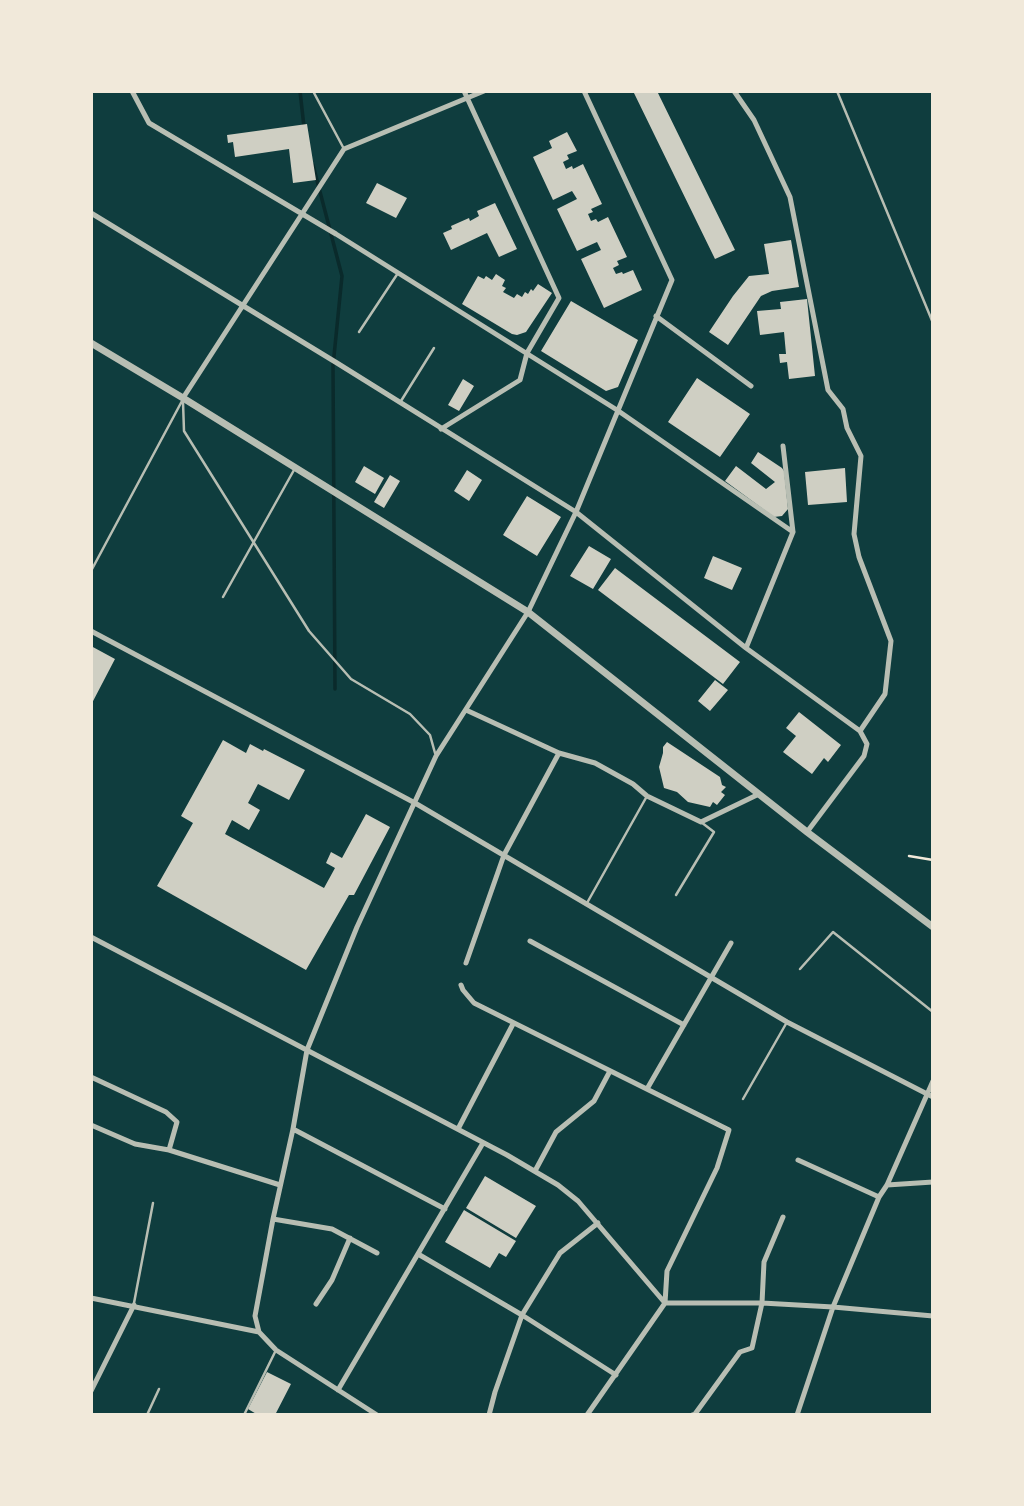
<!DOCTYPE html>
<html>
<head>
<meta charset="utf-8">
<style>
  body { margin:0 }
  #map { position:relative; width:1024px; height:1506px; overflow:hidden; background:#0f3d3e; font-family:"Work Sans",sans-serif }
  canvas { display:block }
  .frame { position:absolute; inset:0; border:93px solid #f1e9da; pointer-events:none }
</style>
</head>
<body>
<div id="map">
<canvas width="1024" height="1506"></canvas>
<div class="frame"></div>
</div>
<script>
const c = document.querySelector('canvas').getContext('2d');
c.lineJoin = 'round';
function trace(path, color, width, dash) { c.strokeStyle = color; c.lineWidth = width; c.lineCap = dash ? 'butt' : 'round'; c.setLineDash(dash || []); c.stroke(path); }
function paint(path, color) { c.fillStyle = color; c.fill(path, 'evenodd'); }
const stream = new Path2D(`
  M300 91 304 127
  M313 165 342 276 333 366 335 689`);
const building = new Path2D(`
  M633 91H657L735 250 715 259Z
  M307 124 316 180 293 183 289 149 235 157 233 142 228 143 227 135Z
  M567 132 577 151 567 155 569 159 563 162 566 169 572 166 573 169 583 164 602 204 591 209 593 212 588 214 591 221 596 219 598 222 608 217 627 257 617 261 619 265 613 268 616 274 622 272 623 274 633 270 642 290 604 308 581 259 601 250 597 242 577 251 557 209 577 199 572 191 553 200 533 157 552 148 549 141Z
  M377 183 407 198 396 218 366 203Z
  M495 203 517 249 499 257 487 233 451 250 443 233 452 229 451 226 469 218 470 221 479 216 477 211Z
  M791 240 799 287 772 291 761 296 728 345 709 332 733 296 749 276 769 274 764 244Z
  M496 274 505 280 502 286 506 288 503 292 514 298 517 294 522 297 525 292 528 294 531 289 533 291 538 284 552 293 526 332 517 335 512 334 462 304 478 276 484 279 486 276 492 280Z
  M807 299 815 376 789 379 787 362 780 363 779 354H786L784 332 760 335 757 311 781 309 780 302Z
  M571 301 638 340 618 387 606 391 541 351Z
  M697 378 750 414 720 457 668 422Z
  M463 379 474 386 459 411 448 405Z
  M758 452 782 468 784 471 788 509 782 516 774 517 725 481 736 466 766 489 775 482 751 463Z
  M364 466 384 478 375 494 355 482Z
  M845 468 847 502 808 505 805 472Z
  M467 470 482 480 469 501 454 491Z
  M390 475 400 481 384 508 374 502Z
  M527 496 561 517 537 556 503 535Z
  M589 546 611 559 593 589 570 576Z
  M713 556 742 568 732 590 704 578Z
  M615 568 740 662 723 684 598 590Z
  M91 646 115 659 91 705Z
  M715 680 728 690 710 711 698 701Z
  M799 712 841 745 828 762 824 758 812 774 783 752 796 736 786 728Z
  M223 740 246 753 250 744 263 751 264 749 305 770 289 800 258 784 248 803 260 810 249 830 232 820 225 834 324 888 335 868 326 863 331 852 342 858 366 814 390 827 354 895H349L306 970 157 886 193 823 181 816Z
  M667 742 720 777 722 785 726 787 721 792 725 795 717 805 713 802 710 807 688 802 677 792 664 788 659 767 663 753V747Z
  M485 1176 536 1206 516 1238 466 1208Z
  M464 1210 516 1241 506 1257 499 1253 490 1268 445 1242Z
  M267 1372 291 1384 275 1415H258L248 1409Z`);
const path = new Path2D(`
  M909 856 933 860`);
const service = new Path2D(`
  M313 91 344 149
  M837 91 933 323
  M359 332 398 273
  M401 401 434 348
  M183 402 184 431 309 631 351 679 410 714 430 735 435 753
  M91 571 182 401
  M223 597 294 470
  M676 895 714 832 701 822
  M587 903 647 796
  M800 969 833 932 933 1012
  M743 1099 787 1022
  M134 1303 153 1203
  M147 1415 159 1389
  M244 1415 276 1350`);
const minor = new Path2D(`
  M132 91 149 123 336 234 617 410 793 532
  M734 91 754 120 790 197 828 390 843 409 847 428 861 456 854 534 859 557 891 641 885 694 860 731
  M91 213 337 363 576 512 746 648 860 731 867 744 864 756 807 832
  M656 316 751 386
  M183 398 344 149 484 91
  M441 429 520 380 527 353 559 298 464 91
  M91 631 415 803 787 1022 933 1097
  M746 648 793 532 783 446
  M466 710 559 753
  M91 937 507 1155 558 1185 578 1201 665 1303
  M530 941 684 1025
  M466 963 504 855 559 753 595 763 633 784 647 796 701 822 759 794
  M461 985 463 990 474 1003 729 1130 717 1168 667 1271 665 1303
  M91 1077 166 1112 177 1122 169 1150
  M647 1089 731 943
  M91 1125 135 1144 169 1150 280 1185
  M293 1129 445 1209
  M458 1129 513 1024
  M798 1160 879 1197
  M535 1171 556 1132 594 1101 610 1071
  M887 1185 933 1182
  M273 1219 332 1229 377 1253
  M418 1254 522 1315 616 1375
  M91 1298 259 1332
  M665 1303H762L833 1307 933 1316
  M316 1304 332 1280 350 1238
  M338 1390 483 1143
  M91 1391 134 1305
  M377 1415 276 1350 259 1332 255 1316 273 1219 293 1129 307 1050 357 927 436 756 528 612 576 512 672 280 584 91
  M489 1415 495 1392 522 1315 560 1253 598 1223
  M587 1415 665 1303
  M692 1415 695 1414 740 1352 752 1348 762 1303 764 1262 783 1217
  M797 1415 833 1307 879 1197 887 1185 933 1081`);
const tertiary = new Path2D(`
  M91 343 183 398 528 612 807 832 933 927`);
trace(stream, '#0a2a2b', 3.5);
paint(building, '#cfcfc3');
trace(path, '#f1e9da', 2.5);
trace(service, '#b8beb3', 2.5);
trace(minor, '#b8beb3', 5);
trace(tertiary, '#b8beb3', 7);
</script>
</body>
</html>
